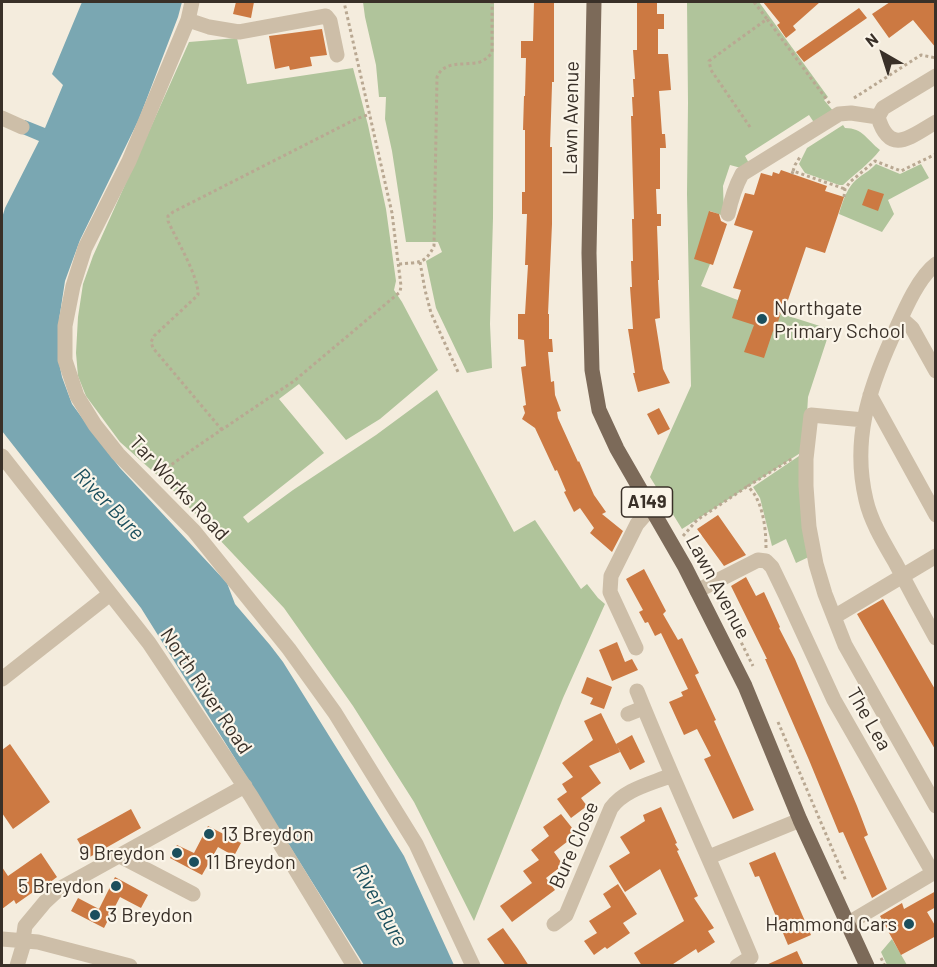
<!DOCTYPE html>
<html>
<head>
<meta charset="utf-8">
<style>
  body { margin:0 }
  #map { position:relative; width:937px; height:967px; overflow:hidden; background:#f4ecdd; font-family:Barlow,sans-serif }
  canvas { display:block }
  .frame { position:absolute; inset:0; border:3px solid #393028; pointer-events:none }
  .north { position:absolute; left:853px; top:24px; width:60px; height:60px; -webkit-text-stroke:4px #fbf5e9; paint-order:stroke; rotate:321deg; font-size:16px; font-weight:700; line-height:24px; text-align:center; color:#393028 }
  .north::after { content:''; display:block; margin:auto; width:21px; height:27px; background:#393028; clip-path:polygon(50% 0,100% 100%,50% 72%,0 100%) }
</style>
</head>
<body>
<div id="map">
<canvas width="937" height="967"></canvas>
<div class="frame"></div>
<div class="north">N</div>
</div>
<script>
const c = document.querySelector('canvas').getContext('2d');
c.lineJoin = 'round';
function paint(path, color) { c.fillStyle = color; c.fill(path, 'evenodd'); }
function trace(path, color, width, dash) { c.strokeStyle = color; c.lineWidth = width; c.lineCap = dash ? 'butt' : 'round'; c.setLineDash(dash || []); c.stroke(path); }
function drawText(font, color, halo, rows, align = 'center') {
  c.font = font + ' Barlow,sans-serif'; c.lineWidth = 4.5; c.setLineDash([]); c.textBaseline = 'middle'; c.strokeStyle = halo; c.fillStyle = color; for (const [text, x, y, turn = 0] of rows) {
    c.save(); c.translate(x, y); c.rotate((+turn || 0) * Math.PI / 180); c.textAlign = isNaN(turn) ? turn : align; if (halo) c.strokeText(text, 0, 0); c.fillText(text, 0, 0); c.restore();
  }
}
const green = new Path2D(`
  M363 2H494L493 218 490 324 492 368 467 373 436 308 426 261 442 252 438 242H406L392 151 385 119 386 97H379L376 65 365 17Z
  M687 2H759L828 97 824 100 834 112 815 124 809 115 745 156 750 165 741 168 730 165 723 186 724 216 710 211V264L701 286 735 299 823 327H831L808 397 805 450 682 529 650 477 691 386 687 194 688 103Z
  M237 38 247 84 353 68 368 125 386 209 396 281 394 290 402 302 438 370 380 419 346 440 299 384 279 399 324 453 243 517 248 523 293 490 376 435 437 390 514 532 535 520 581 589 587 584 598 598 605 604 563 698 474 921 414 802 353 706 284 608 167 484 120 442 86 396 78 376 76 353 78 317 83 284 93 256 189 42Z
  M843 125 845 128C863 128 867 140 880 150 870 163 856 173 843 185H839L805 173 799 164 807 148Z
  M876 164 900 174 921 164 929 178 888 200 894 214 882 232 839 214C842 203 846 191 853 183 860 175 869 172 876 164Z
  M802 454 813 555 796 563 786 539 772 546 760 498 753 487Z
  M892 939 907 965H887L881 952Z`);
const water = new Path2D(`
  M82 2H182L178 17 139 119 80 240 65 281 59 320V362L62 377 72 404 99 441 120 468 227 583 235 604 270 645 283 662 404 856 454 965H364L141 608 2 431V218L5 208 39 141 20 133 25 120 45 128 63 85 52 74Z`);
const building = new Path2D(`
  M236 2H254L251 18 233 14Z
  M534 2H554V82H552V85L550 147H552V224L548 314H549V339H552L553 352H548L551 382 554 381 555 395 561 411 557 412 558 418 578 462 579 461 594 495 606 512 602 514 623 531 612 552 590 533 594 528 580 508 574 512 564 492 566 491 557 470 555 471 535 428 522 419 525 413 523 406 526 405 521 367 526 366 524 340 518 339V314H525L528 265H525L527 214H522V192H525V130H523L524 96H525L526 58H521V41H533Z
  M637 2H657V14H664V29H658V54H668L671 90 659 91 662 134H665L666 148H660V189H656L657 214H661V226H657L659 280H658L660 318 655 319 663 369 670 383 638 392 633 373H635L628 329H633L630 287H632L631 261H633L632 219H634L631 116H633L632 97H634L633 79H635L633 50H637Z
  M763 2H820L793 26 796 30 786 38 777 25 780 23Z
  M890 2H936V48L913 20 889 38 872 14Z
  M859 8 867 18 804 62 796 52Z
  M322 29 327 55 310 57 312 66 290 70 289 66 275 69 269 36Z
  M781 170 827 186 825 191 844 197 825 253 806 247 787 303 784 302 775 332 773 331 764 358 744 352 754 325 732 318 741 290 733 288 753 231 734 225 745 193 754 195 761 173 772 176 773 172 779 174Z
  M868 189 884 194 878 211 862 205Z
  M709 211 719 214 721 221 727 224 713 265 694 259Z
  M659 408 670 429 658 435 647 414Z
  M718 515 746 555 724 566 697 529Z
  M644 569 666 611 663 614 678 640 682 638 699 673 695 675 716 720 714 721 754 810 733 819 704 759 711 756 697 729 684 735 669 702 683 696 681 692 688 689 661 633 655 636 648 622 645 623 639 612 643 610 626 579Z
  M746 577 756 596 764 592 770 605 780 627 779 628 795 659 857 806 868 835 864 837 887 889 872 898 843 832 839 833 809 760 765 659H767L731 586Z
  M883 599 936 691V751L857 614Z
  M617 642 625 662 632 659 638 670 612 681 599 650Z
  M587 677 612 687 604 709 590 704 593 698 581 693Z
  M601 713 620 752 589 766 601 783 581 798 587 806 571 818 557 799 567 792 562 784 573 777 562 763 593 740 584 721Z
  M632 735 645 762 630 770 616 744Z
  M10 744 50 802 13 829 2 813V750Z
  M661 807 677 843 675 844 679 850 677 851 698 896 694 898 714 928 708 931 715 942 698 953 696 949 670 966H642L634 953 684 921 660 869 625 892 609 866 630 853 620 837 645 821 643 815Z
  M131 809 141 828 88 858 77 839Z
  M561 814 577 834 554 852 563 865 546 878 555 890 512 922 500 906 532 883 523 871 539 860 531 850 549 836 543 827Z
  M208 826 241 843 234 856 218 847 202 875 170 858 177 845 194 853Z
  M775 852 811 935 788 945 759 876 755 877 749 863Z
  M41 853 57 877 37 892 36 890 16 904 14 900 2 909V867L8 876Z
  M115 877 148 895 141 908 120 897 104 928 71 911 78 898 99 909Z
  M618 884 637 914 623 923 630 933 607 949 605 947 594 955 584 941 597 933 589 921 611 907 603 894Z
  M936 891V907L927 912 936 927V936L901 955 880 916 902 903 904 909Z
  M503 928 518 949 529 966H506L487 939Z
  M797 951 804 966H764Z`);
const path = new Path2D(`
  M754 2 767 19
  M854 98 921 55 936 58
  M750 127 711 70 709 61 767 19 830 104
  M793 171 795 165 800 157
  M792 174 793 171 845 189
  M844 197 845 189 850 182 875 161 901 171 936 154
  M420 262 425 290 431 313 458 372
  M399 264C418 262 425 265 434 246L437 77C444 60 464 66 480 62 485 60 488 57 492 53V2
  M222 430 153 348 151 342 154 336 198 295C199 277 176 239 168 221V216L173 212 356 119 370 114
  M157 475 199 445 294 381 400 292 401 286 392 213 344 2
  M683 536 697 520 748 486
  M766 548C766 532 764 513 757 499 755 494 751 490 748 486L793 458
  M736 632 753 666
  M778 722 846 881
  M881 958 885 966`);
const minor = new Path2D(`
  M192 2 188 20 129 161 85 248 73 286 65 326V360L77 396 95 425 118 454 194 531 289 649 335 713 416 844 473 966
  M188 20 209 27 239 32 326 16 330 21 337 55
  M936 76 883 108 878 117C890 157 911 136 936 122
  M2 118 22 127
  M728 214C731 200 735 187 742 174L839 114 851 113 878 117
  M936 264C917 278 902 316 892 338 868 391 852 442 866 500 871 522 884 543 895 562 908 587 922 613 936 638
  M901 318 912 328 936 371
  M870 395 936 515
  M864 420 811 415 806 459V486L809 527 816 564 825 594 845 645 936 806
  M2 456 149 643 251 796 354 966
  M697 591 758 560 766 561 772 567 786 596 834 700 933 873 847 924
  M834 617 936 556
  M636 648 610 592 611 576 637 524 651 508
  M2 679 110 594
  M637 691C673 781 714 868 751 957L737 966
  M628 714 643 708
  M120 856 193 894
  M709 857 800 820
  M554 924 566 915 611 808C625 789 651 784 672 775
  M2 939 38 942 130 966
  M17 966 23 946V940L25 926 45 902 59 889 245 786`);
const major = new Path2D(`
  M594 2 589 253 592 370 599 410 617 449 685 567 745 686 800 820 867 966`);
const markers = [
  [762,319,6,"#1b4f5d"],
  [209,834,6,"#1b4f5d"],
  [177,853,6,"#1b4f5d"],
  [194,862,6,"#1b4f5d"],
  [116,886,6,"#1b4f5d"],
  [95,915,6,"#1b4f5d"],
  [909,924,6,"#1b4f5d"]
];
const shields = [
  [647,502,51]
];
const shieldNames = [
  ["A149",647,502]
];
const streetNames = [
  ["Lawn Avenue",571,118,-89],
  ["Tar Works Road",179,488,47],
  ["Lawn Avenue",718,587,62],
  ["North River Road",206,691,56],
  ["The Lea",869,719,60],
  ["Bure Close",574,845,-66]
];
const poiNames = [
  ["Northgate",774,308],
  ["Primary School",774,331],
  ["13 Breydon",221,834],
  ["9 Breydon",165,853,"right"],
  ["11 Breydon",206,862],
  ["5 Breydon",104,886,"right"],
  ["3 Breydon",107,915],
  ["Hammond Cars",897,924,"right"]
];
const waterNames = [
  ["River Bure",109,504,46],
  ["River Bure",380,905,61]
];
paint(green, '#b0c49b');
paint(water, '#7aa7b2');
paint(building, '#cc7942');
trace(path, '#b9a892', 3, [3, 3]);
trace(minor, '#cdbea8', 15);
trace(major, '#7c6a59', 15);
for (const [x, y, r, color] of markers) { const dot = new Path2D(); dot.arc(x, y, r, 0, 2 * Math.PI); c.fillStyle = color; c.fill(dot); trace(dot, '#fbf5e9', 2); }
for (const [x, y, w] of shields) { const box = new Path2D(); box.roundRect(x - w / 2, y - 15, w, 30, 4.5); c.fillStyle = '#fbf5e9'; c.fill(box); trace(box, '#393028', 1.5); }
drawText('bold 18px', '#393028', null, shieldNames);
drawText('20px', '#393028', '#fbf5e9', streetNames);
drawText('20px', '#393028', '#fbf5e9', poiNames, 'left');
drawText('italic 21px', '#1b4f5d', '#fbf5e9', waterNames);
</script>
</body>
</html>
